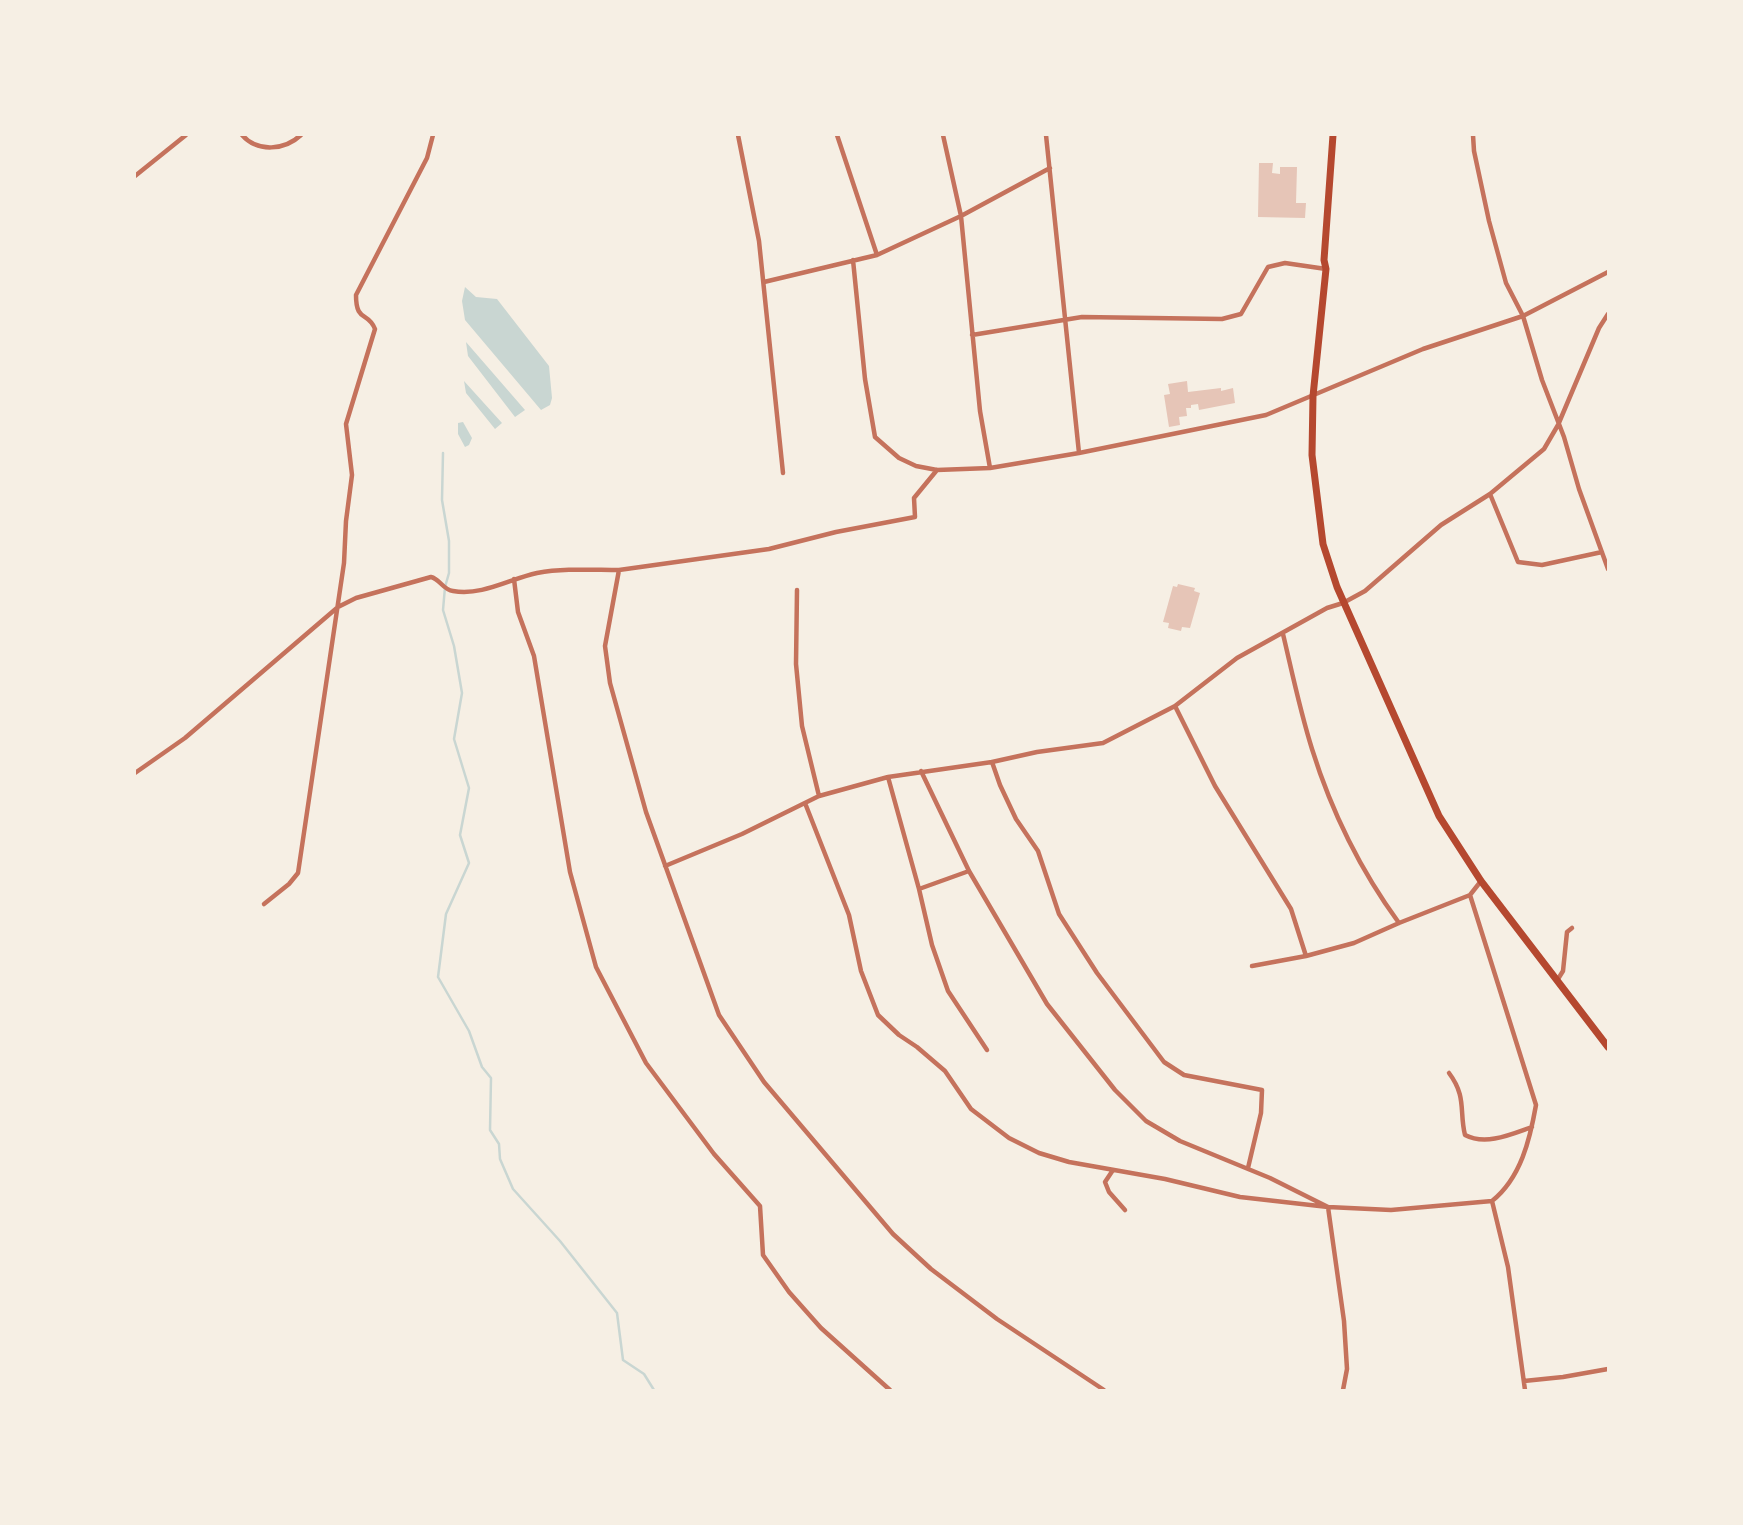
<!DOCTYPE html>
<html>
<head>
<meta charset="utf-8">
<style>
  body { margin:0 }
  #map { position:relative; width:1743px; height:1525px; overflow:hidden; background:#f6efe4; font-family:"DejaVu Sans",sans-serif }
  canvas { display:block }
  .frame { position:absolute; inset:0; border:136px solid #f6efe4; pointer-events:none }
</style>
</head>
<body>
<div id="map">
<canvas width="1743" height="1525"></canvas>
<div class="frame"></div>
</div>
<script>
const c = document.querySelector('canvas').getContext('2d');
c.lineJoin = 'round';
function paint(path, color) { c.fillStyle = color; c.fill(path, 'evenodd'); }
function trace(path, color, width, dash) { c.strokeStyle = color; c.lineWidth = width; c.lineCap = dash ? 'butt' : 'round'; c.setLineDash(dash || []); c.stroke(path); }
const water = new Path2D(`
  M465 287 476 297 497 299 549 366 552 398 550 405 541 410 465 320 462 301Z
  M466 342 525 410 515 417 468 356Z
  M464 381 502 423 495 429 466 393Z
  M463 422 472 438 469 445 465 447 458 434V423Z`);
const stream = new Path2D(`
  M443 453 442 500 449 541V573L445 587 443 610 454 646 462 693 454 739 469 788 460 835 469 863 446 914 438 977 469 1031 482 1067 491 1078 490 1130 499 1144 500 1159 513 1189 560 1241 617 1313 623 1360 644 1374 654 1390`);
const building = new Path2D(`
  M1259 163H1273L1272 173 1280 174V167H1297L1296 203H1306L1305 218 1258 217Z
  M1187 381 1188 392 1221 388V391L1233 388 1235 403 1199 410 1198 404 1191 405V408H1186L1187 416 1179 417 1180 425 1169 427 1164 395 1170 394 1168 384Z
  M1178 584 1195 588 1194 591 1200 593 1190 628 1182 627 1181 631 1168 628 1169 623 1163 622 1173 586 1177 587Z`);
const minor = new Path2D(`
  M242 135C258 153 285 150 301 135
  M738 135 759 241 783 473
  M837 135 877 255
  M943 135 961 216 980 411 990 468
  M1046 135 1079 453
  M1473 135 1474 151 1489 221 1506 283 1523 316 1542 380 1564 437 1579 489 1608 569
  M135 176 186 135
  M853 260 865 379 875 437 899 458 916 466 937 470 990 468 1079 453 1266 415 1423 349 1523 316 1608 272
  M764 282 877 255 961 216 1050 168
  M972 335 1082 317 1222 319 1241 314 1268 267 1285 263 1326 269
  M937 470 914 498 915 517 836 532 769 549 619 570 605 646 610 683 646 812 719 1015 764 1082 893 1234 931 1269 997 1319 1104 1390
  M1490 494 1518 562 1542 565 1602 552
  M514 579 518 612 534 656 570 872 596 967 646 1063 714 1154 760 1206 763 1255 789 1292 821 1328 890 1390
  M797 590 796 664 802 726 819 796
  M1283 634C1292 672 1300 711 1312 749 1331 810 1361 871 1399 923
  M1175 706 1215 786 1291 909 1306 956
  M992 762 1000 785 1016 819 1038 851 1059 914 1097 973 1164 1062 1184 1075 1262 1090 1261 1113 1248 1168
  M921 771 969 871 1047 1004 1115 1090 1146 1121 1180 1141 1270 1178 1328 1207 1344 1321 1347 1369 1343 1390
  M135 773 185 738 338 607 356 598 431 577C440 579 443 590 453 591 483 596 509 579 537 573 564 568 592 570 619 570
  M888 777 919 889
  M805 803 849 915 861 971 878 1015 899 1035 917 1047 945 1071 971 1109 1009 1138 1039 1153 1069 1162 1165 1179 1240 1197 1328 1207 1391 1210 1492 1201C1521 1178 1530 1139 1536 1105L1470 895
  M665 866 742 834 819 796 888 777 992 762 1037 752 1103 743 1175 706 1237 658 1327 608 1343 603 1365 591 1441 525 1490 494 1544 449 1558 425 1599 328 1608 314
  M969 871 919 889 932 945 948 991 987 1050
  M264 904 289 884 298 873 344 563 346 521 352 475 346 424 375 329C368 311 356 323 356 295L427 158 433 135
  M1252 966 1306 956 1354 943 1399 923 1470 895 1481 881
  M1558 979 1563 971 1567 932 1572 928
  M1449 1073C1467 1097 1459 1111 1465 1135 1486 1146 1512 1134 1532 1127
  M1113 1170 1105 1182 1109 1192 1125 1210
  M1492 1201 1508 1267 1525 1390
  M1524 1381 1563 1377 1608 1369`);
const secondary = new Path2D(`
  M1333 135 1324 260 1326 269 1313 396 1312 455 1323 544 1337 587 1439 816 1481 881 1608 1047`);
paint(water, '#c9d6d2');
trace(stream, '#c9d6d2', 2.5);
paint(building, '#e6c5b7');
trace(minor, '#c5725c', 4.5);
trace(secondary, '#b5482f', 7);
</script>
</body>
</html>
